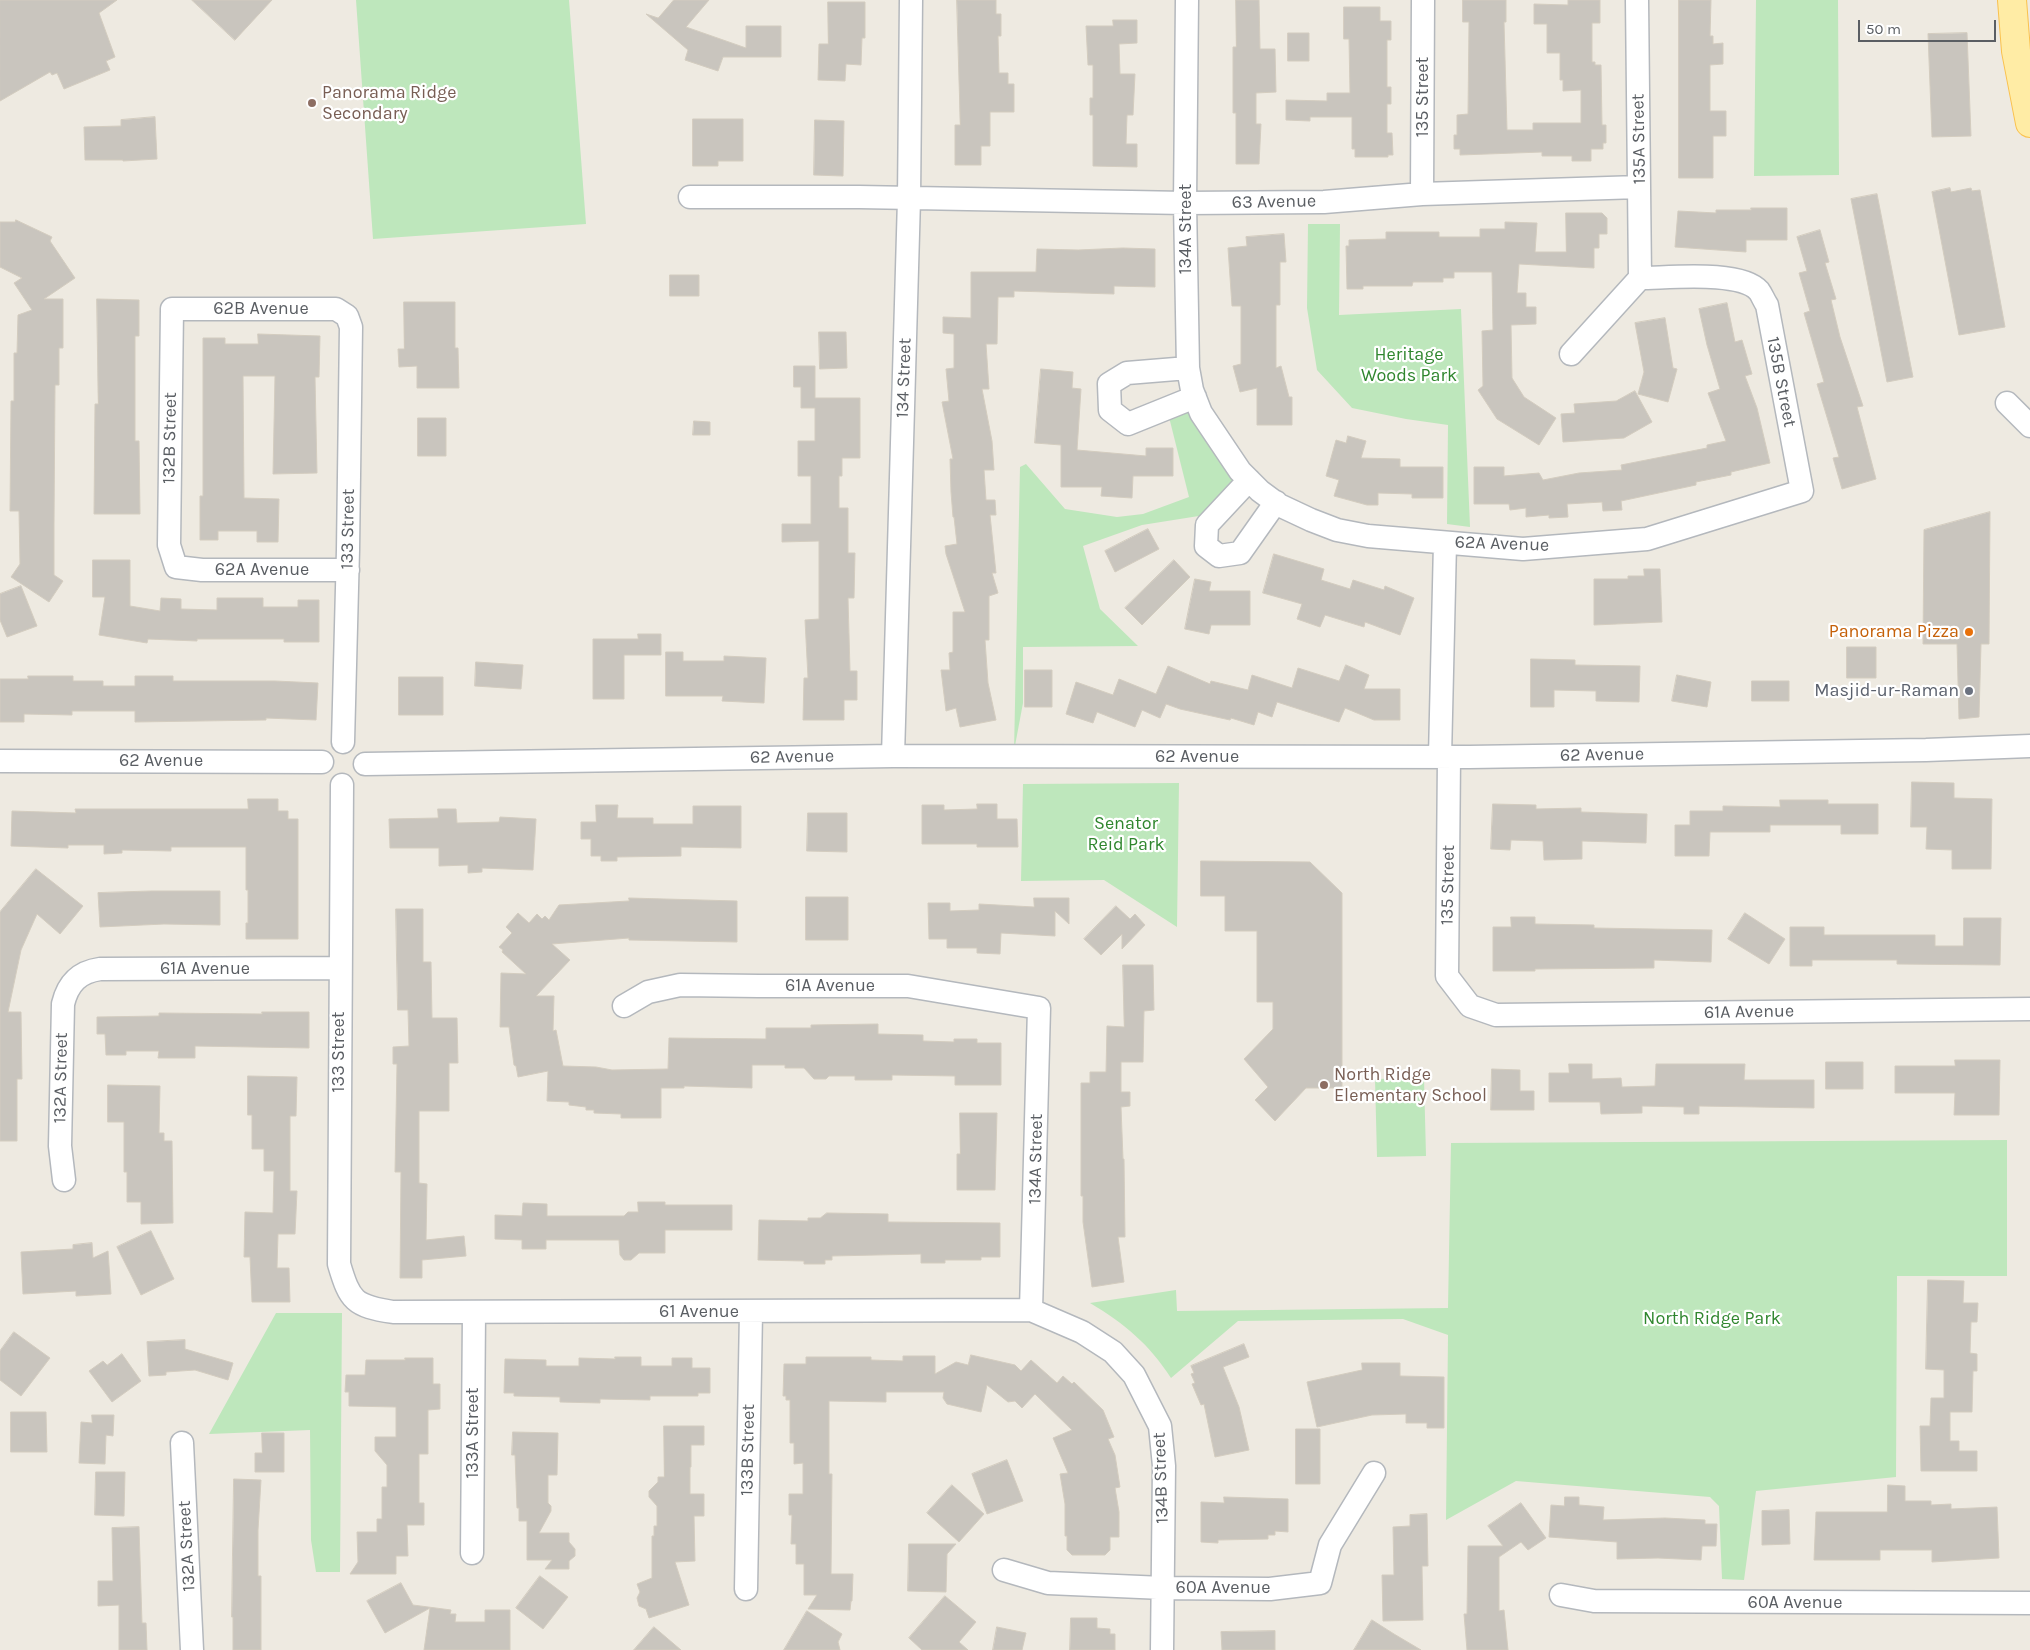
<!DOCTYPE html>
<html>
<head>
<meta charset="utf-8">
<style>
  body { margin:0 }
  #map { position:relative; width:2030px; height:1650px; overflow:hidden; background:#eeeae1; font-family:Karla,sans-serif }
  canvas { display:block }
  .scale { position:absolute; left:1858px; top:20px; width:138px; height:22px; box-sizing:border-box; border:2px solid #5a5e63; border-top:0; padding-left:6px; font-size:15px; line-height:18px; white-space:nowrap; color:#5a5e63; -webkit-text-stroke:4px #fff; paint-order:stroke }
</style>
</head>
<body>
<div id="map">
<canvas width="2030" height="1650"></canvas>
<div class="scale">50 m</div>
</div>
<script>
const c = document.querySelector('canvas').getContext('2d');
c.lineJoin = 'round';
function paint(path, color) { c.fillStyle = color; c.fill(path, 'evenodd'); }
function trace(path, color, width, dash) { c.strokeStyle = color; c.lineWidth = width; c.lineCap = dash ? 'butt' : 'round'; c.setLineDash(dash || []); c.stroke(path); }
function drawText(font, color, halo, rows, align = 'center') {
  c.font = font + ' Karla,sans-serif'; c.lineWidth = 4.5; c.setLineDash([]); c.textBaseline = 'middle'; c.strokeStyle = halo; c.fillStyle = color; for (const [text, x, y, turn = 0] of rows) {
    c.save(); c.translate(x, y); c.rotate((+turn || 0) * Math.PI / 180); c.textAlign = isNaN(turn) ? turn : align; if (halo) c.strokeText(text, 0, 0); c.fillText(text, 0, 0); c.restore();
  }
}
const green = new Path2D(`
  M356 0H569L586 224 373 239Z
  M1756 0H1838L1839 175 1754 176Z
  M1308 224H1340L1339 315 1461 309 1470 527 1447 524 1448 425 1406 419 1352 408 1317 370 1307 308Z
  M1190 406 1242 481 1205 515 1142 525 1083 546 1100 609 1138 646 1023 647V703L1014 751 1020 467 1026 464 1065 509 1117 517 1143 514 1189 497 1169 417Z
  M1179 783 1177 927 1104 880 1021 881 1023 784Z
  M1424 1078 1426 1156 1377 1157 1375 1079Z
  M2007 1140V1276H1897L1896 1477 1756 1491 1744 1580 1722 1579 1719 1506 1710 1497 1516 1481 1446 1520 1448 1335 1403 1319 1238 1321 1171 1378C1149 1344 1125 1324 1090 1303L1176 1290 1177 1311 1448 1308 1451 1143Z
  M276 1313H342L340 1572H316L311 1540 310 1430 209 1434Z`);
const building = new Path2D(`
  M0 0H117L99 13 115 57 106 61 110 70 64 89 57 73 52 75 50 72 0 101Z
  M192 0H272L235 40Z
  M674 0H709L686 27 746 48V26H781V57H723L718 71 685 60 688 50 646 14 658 18Z
  M957 0H996V14H1001V36H998L999 73H1008V84H1014V112H990V146H981V165H955V125H960Z
  M1236 0H1259L1260 49H1275L1276 92 1256 93V124H1261L1259 164H1236V113H1233V47H1236Z
  M1463 0H1506V22H1504L1507 130H1533V123H1581V90L1563 91V80H1560V53H1547V24H1534V4L1568 5V0H1600V23H1592V62H1595V65H1601L1602 125H1606V143H1603V149H1591V161H1572V156H1542V152L1460 155V149H1454V135H1457V115L1468 114 1469 22H1463Z
  M1679 0H1711L1710 36H1713V44L1723 43V64L1710 65V111H1726V136H1713V178H1679Z
  M828 2H865V38H862L861 65 846 64 845 81 818 80 819 44H828Z
  M1344 7H1380V21H1391V40H1387V87H1391V104H1387V133H1392L1393 155H1388V157H1355V149H1352V117H1310V121L1286 120V100L1327 101V93H1350L1349 39H1344Z
  M1113 20H1137V43L1119 44 1120 74H1135L1133 115H1127L1126 144H1137V167L1093 166V115H1090V98H1093V65H1088L1086 26H1113Z
  M1288 33H1309V61H1288Z
  M1967 33 1971 136 1932 137 1928 34Z
  M155 117 157 159 123 161V160H85L84 127 121 126V120Z
  M693 119H743V161H718V166H693Z
  M815 120 844 121 843 176 814 175Z
  M1950 188 1951 192 1971 188 1972 191 1980 190 2005 327 1959 335 1932 192Z
  M1877 194 1913 377 1887 382 1851 199Z
  M1751 208H1787V240H1746V252L1675 247 1678 211 1716 213V210H1751Z
  M1566 213H1602L1607 218V234H1599V248H1594V268L1519 264 1517 293H1526V307H1536V324L1511 325 1512 378 1524 397 1556 418 1539 445 1497 419 1478 390 1483 386 1482 331 1493 330 1492 272H1454V278H1443V282H1413L1412 286H1363V289H1347L1346 246H1349V240L1386 239V232H1439V237H1480V229H1505V222L1537 223 1535 252H1566Z
  M16 220 52 237 50 241 75 278 44 299H63V348H59V385H55L54 524V575L63 581 49 602 11 577 20 564 19 511H10L11 401H14V353H17L18 315 32 310 14 283 22 278 0 267V222H15Z
  M1820 230 1829 262 1825 263 1836 299 1831 300 1840 337 1863 406 1857 407 1876 479 1842 489 1833 458 1839 457 1817 384 1824 382 1804 313 1810 311 1799 273 1807 271 1797 237Z
  M1284 234 1286 262H1280V305H1276V368L1281 366 1289 397H1292V425H1257V388L1240 392 1233 366 1241 364V306H1232L1228 248 1247 246 1246 237Z
  M1123 248 1155 249V287L1114 286V294L1014 291V297H998L997 344H986L989 389H982L992 441 994 470H984L986 500H995L996 515H990L996 573H992L998 593 989 596V640H985L988 683 996 720 960 727 956 708 946 711 941 670H950L949 653 953 652V612H965L946 554 945 546 957 544 954 517H953L951 492 950 459H953L942 402 949 401 946 369 954 368V334L943 333V317L971 318V272H1036L1037 249 1078 250Z
  M670 275H699V296H670Z
  M97 299 139 300V336H135V441H139L140 514H94L95 404H98Z
  M404 302H455V348H458L459 388H417V366L399 367 398 349H404Z
  M1727 303 1735 342 1742 340 1752 374 1745 376 1757 408 1770 463 1731 472V475L1696 482V485L1621 501 1622 510 1603 511 1602 502 1567 504 1568 517 1549 518V515L1526 517V508L1510 510 1509 504H1474V467H1504V476L1539 473 1543 480 1579 473 1622 470 1621 465 1707 448V445L1726 441 1708 393 1720 389 1707 345 1699 309Z
  M1665 318 1673 368 1677 369 1668 402 1638 394 1644 372 1635 323Z
  M819 332H846L847 368 820 369Z
  M258 334 320 336 319 377H315L317 473 273 474 275 376H243L244 498 279 499 278 542H257V531H218V540H200V496H203V338H225V344H258Z
  M794 366H815V398H860V458H842V476H839V508H848V553H855L854 598H848L850 671H857V700H844V720H803L804 678H808L805 620 819 619V541L782 542V524H811V476H798V441H815V408H801V387H794Z
  M1041 369 1073 372 1072 388 1081 389 1077 450 1146 456V448H1173V476H1133L1132 498 1101 496 1102 487H1061V445L1035 443Z
  M1635 391 1652 422 1624 438 1563 442 1561 414 1575 413 1574 404 1616 401Z
  M418 418H446V456H418Z
  M694 421 710 422V435H693Z
  M1348 436 1366 441 1361 458 1400 459V467H1443V498H1412V494L1378 493V505H1367L1334 496 1339 480 1326 476 1336 440 1346 443Z
  M1990 512 1989 644H1981L1979 717 1959 719 1957 644H1923L1924 530Z
  M1148 529 1159 549 1115 572 1105 551Z
  M1274 554 1324 569 1321 580 1350 589 1353 580 1384 590 1385 586 1414 598 1400 635 1365 622 1364 627 1325 615 1320 627 1297 619 1302 604 1263 593Z
  M93 560H130V606L160 611 161 598 181 599V609L217 610V598H263V607H298V600H319V642H284V639H197V641L148 639 147 643 99 635 105 597H93Z
  M1174 560 1190 577 1142 625 1125 608Z
  M1644 569H1660L1662 622 1594 625V579H1628V576H1644Z
  M1195 579 1211 582 1209 591H1250V625H1211L1209 634 1185 629Z
  M21 586 37 626 7 637 0 620V594Z
  M638 634H661V655H624V699H593V639H638Z
  M1847 647H1876V678H1847Z
  M666 652H683V661H724V656L766 658 764 703 722 701 723 696H666Z
  M1531 659 1575 660V665L1640 666 1639 702 1596 701V691L1554 690V707H1531Z
  M476 662 523 665 521 689 475 686Z
  M1346 665 1369 675 1364 689H1400V720H1374L1345 708 1339 722 1277 702 1272 717 1258 712 1254 725 1231 718 1230 720 1180 709 1166 704 1160 718 1142 710 1135 727 1097 712 1093 723 1066 714 1076 682 1113 695 1119 679 1156 694 1168 666 1210 684 1211 681 1248 690 1252 675 1292 688 1298 668 1339 681Z
  M1025 670H1052V707H1025Z
  M1677 675 1711 682 1707 707 1672 701Z
  M28 676H73V681H103V686H135V676H173V681H275L318 683 316 720 266 718V720L135 722V711H72V715L24 714V722H0V679H28Z
  M399 677H443V715H399Z
  M1752 681H1789V701H1752Z
  M1912 782 1954 783V798L1992 799 1991 869H1952V850L1926 849 1927 827H1911Z
  M248 799H278V811H288V819H298V939H246V923H248V890H246V847H171V851L122 850V853L104 854V845H68V848L11 846 12 811 76 813 75 809H248Z
  M1780 800H1828V804H1878V834H1841V825H1770V832H1710L1709 856H1675V825H1690V811H1723V806L1780 807Z
  M977 804H997V819H1017L1018 847H977V844H922V805H944V810L977 809Z
  M1493 804 1536 805V809L1581 808V812L1647 814 1646 843 1582 841V859L1544 860 1543 841 1511 840 1510 850 1491 849Z
  M596 805H618L617 818H653V824H693V806H741V848L681 847V856L617 857V861H601V856H591V839H581V822H596Z
  M438 809H456L457 823 499 822 500 817 536 819 533 870 482 868V872L468 873V865L439 866V848H390L389 819 438 818Z
  M808 813H847V852L807 851Z
  M1201 861 1310 862 1342 893V1088H1306L1275 1121 1255 1100 1268 1087 1244 1059 1273 1029V1002H1257V931H1225V896H1201Z
  M36 869 83 906 60 934 37 914 21 950 8 1012H21L22 1079H17V1141H0V912Z
  M151 891H220V925L164 924 100 927 98 893Z
  M806 897H848V940H806Z
  M629 898 737 901V942L629 940V938L552 944 570 960 536 996H554L553 1031 556 1030 563 1066 596 1067 612 1070 668 1069 669 1038 766 1039V1028H811V1025L878 1024V1034L923 1035V1041L954 1042V1039H977V1043H1001V1085H955V1076L892 1075V1080H855V1076H829L826 1079H814L804 1068H785V1065H752V1088L684 1086V1088H661V1118H621V1114L594 1113V1110H586V1107L569 1105V1102L547 1101 548 1071 518 1077 516 1066 514 1065 509 1027H500L501 973 526 974 502 952 503 950 499 947 512 933 506 927 518 913 529 923 537 914 542 919 545 916 549 920 559 905 629 901Z
  M1034 898H1069V924L1055 911V936L1001 933 1000 954 977 953V948H947V939H929L928 903H950V911L979 910V904L1034 907Z
  M1116 906 1130 919 1135 914 1145 925 1122 949V934L1101 955 1084 939Z
  M396 909H423V962H431L432 1018H457L458 1063H449V1111H419V1183L427 1184 426 1240 464 1236 466 1256 422 1260V1278H400L401 1172H395L397 1064H393V1047L409 1046 408 1010H398Z
  M1745 913 1785 939 1769 964 1728 939Z
  M1511 917H1535V924L1594 925V928L1712 930 1711 962 1654 960V968L1535 969V971H1493V927H1511Z
  M1964 918H2001L2000 965 1897 964V960H1812V966H1790V927H1824V935H1935V946H1963Z
  M1123 965H1153L1154 1010 1144 1011 1143 1062H1121V1092H1130V1106L1121 1107 1123 1159H1124L1125 1237H1118L1124 1282 1092 1287 1083 1222V1196H1081V1083H1090V1072H1106L1107 1026 1124 1027Z
  M262 1012H309V1048L195 1046V1058H158L159 1051H126V1055H106L105 1034H97V1017L159 1016V1013L262 1014Z
  M1955 1060H2000L1999 1115H1954L1955 1093H1895V1066H1955Z
  M1826 1062H1863V1089H1826Z
  M1569 1064H1592V1079L1621 1078 1622 1087 1655 1086 1656 1064H1745L1744 1080H1814V1108L1699 1106V1114H1684V1107L1642 1106V1113L1601 1114 1600 1102H1549V1073H1569Z
  M1492 1069 1520 1070V1091H1534V1110H1491Z
  M248 1076 297 1077 296 1116H290V1191H297L295 1234H278L277 1268H289L290 1302H252L250 1257H244L245 1212 273 1213 274 1171H264V1149H252V1115H248Z
  M108 1085 160 1086 159 1133H164V1141H172L173 1223 141 1224V1202H127V1172H124V1122H108Z
  M960 1113H997L995 1190H957V1154H960Z
  M638 1202H665V1205H732V1230H665V1253H639L631 1260H624L620 1255 619 1240H546V1249H522V1240L495 1239V1215L522 1216 523 1203 547 1204V1216H624L628 1212H638Z
  M827 1213 888 1214V1222L1000 1223V1257H981V1260H945V1263H921V1254L832 1256V1260H825V1264H804V1261L758 1260 759 1220 808 1221V1218H820Z
  M151 1231 174 1279 141 1295 117 1247Z
  M92 1243 93 1258 108 1251 111 1294 76 1296V1291L23 1294 21 1252 73 1249V1245Z
  M1928 1280 1964 1281 1963 1303H1978L1977 1322H1971L1970 1353 1977 1354V1371H1973L1972 1412H1950V1441H1959V1451H1977V1471H1921L1920 1426H1930L1931 1398H1944V1370L1926 1369Z
  M14 1332 50 1358 21 1396 0 1380V1351Z
  M185 1340V1349L233 1363 228 1380 195 1370 166 1372V1375L149 1376 147 1342Z
  M1244 1344 1249 1357 1223 1367 1239 1407 1249 1450 1215 1457 1204 1404 1201 1405 1192 1384 1195 1383 1191 1374 1194 1373 1191 1366Z
  M122 1354 141 1381 112 1402 89 1371 103 1361 107 1365Z
  M971 1355 1015 1365 1021 1371 1031 1360 1057 1383 1063 1376 1072 1384 1074 1382 1103 1410 1114 1437 1108 1439 1115 1455 1120 1487 1115 1488 1119 1512V1537H1110V1550L1105 1555H1072L1067 1550V1536H1065V1504L1060 1474 1068 1473 1053 1438 1072 1430 1035 1394 1022 1408 1015 1401 1008 1402 987 1385 981 1412 947 1404 943 1398 944 1392H886V1402L829 1401V1474H832L831 1574H853L852 1601H851L850 1610 808 1609 817 1595H804V1564H796V1544H791L792 1515H789V1494H803V1463L794 1464V1443H790V1400H786V1396H783L784 1364H806V1357H871V1360L903 1361V1356H935V1374L956 1362 968 1365Z
  M615 1357H641V1366H672V1358H692V1368H710V1393H698V1396H650V1400L600 1399V1403L560 1402V1397L514 1396V1393H504L505 1359 546 1360V1366H579V1358L615 1359Z
  M405 1358H433V1384H440V1409L428 1410V1454H419V1503H424V1525H407L408 1556H396V1574H350L358 1562 357 1532H377V1519H382V1487H387V1465L375 1451V1437H396V1407L349 1406V1392H345L346 1375H365L366 1360H405Z
  M1362 1363H1400V1376L1444 1377V1428H1427V1423H1406V1414L1372 1415 1317 1427 1307 1382 1362 1370Z
  M11 1412H46L47 1452H11Z
  M92 1415H114L113 1436 106 1435 105 1464 79 1463 81 1422 92 1423Z
  M664 1426H704V1445H691V1467H690V1494H704V1516H694L695 1561 675 1562 689 1605 649 1618 646 1609 639 1606 637 1598 640 1592 637 1584 652 1578V1536H654V1526H657V1506L649 1497V1491L658 1482V1477H664Z
  M1296 1429H1320V1484H1296Z
  M513 1432 558 1433 557 1475H548V1503L551 1506V1511L539 1533H569V1542L575 1549V1556L569 1561V1569H545L552 1560H527V1521H519V1508H517L515 1455H512Z
  M262 1433H284V1472H255V1453H262Z
  M1007 1460 1023 1501 987 1514 972 1474Z
  M96 1472H125L124 1516 95 1515Z
  M234 1479 261 1480 258 1530V1576H261V1650H233V1617H232Z
  M952 1485 984 1514 959 1542 927 1513Z
  M1888 1485 1905 1486V1501H1931V1505L1951 1504V1509L1997 1507 1999 1558 1932 1562V1550H1880V1560H1814L1816 1512H1887Z
  M1224 1497 1288 1499V1532L1275 1531V1535H1268V1539L1218 1540V1543L1201 1542V1502L1224 1503Z
  M1565 1497H1579V1505L1604 1507 1603 1520 1665 1518 1705 1520V1524H1717L1716 1546H1702L1701 1560 1658 1558 1617 1559V1542L1549 1537 1551 1505 1564 1506Z
  M1521 1503 1546 1538 1528 1550 1521 1542 1499 1557V1611L1504 1610 1508 1650H1467L1464 1614H1467L1468 1546H1503L1488 1526Z
  M1789 1510 1790 1544 1762 1545V1511Z
  M1427 1514 1428 1566H1422L1423 1620 1383 1621 1382 1575H1394L1393 1527 1410 1526V1515Z
  M139 1527 142 1623H146L147 1650H119V1605L98 1606V1581H113L112 1528Z
  M909 1544H956L947 1554 946 1592 908 1591Z
  M540 1576 568 1597 543 1629 516 1608Z
  M401 1583 413 1605 451 1610 450 1614H456L455 1622H485V1610H510V1650H424L430 1608 385 1633 367 1601Z
  M945 1596 976 1622 959 1642 968 1650H922L909 1638Z
  M807 1611 842 1634 838 1642 840 1650H784Z
  M1071 1618H1097V1628L1110 1629V1634H1115V1650H1070Z
  M1372 1620 1394 1634 1421 1650H1354Z
  M654 1627 681 1650H634Z
  M997 1627 1026 1633 1022 1650H993Z
  M1275 1631V1650H1222L1221 1632Z`);
const minor = new Path2D(`
  M1187 0 1185 203 1188 368 1192 390 1201 413 1240 471 1260 491 1279 505 1311 520 1337 530 1368 536 1523 549 1647 539 1802 491 1767 305C1764 301 1762 295 1759 291 1741 270 1668 278 1640 278L1571 354
  M1637 0 1640 278
  M1422 194 1423 0
  M690 197H859L1185 203 1324 202 1422 194 1639 187
  M1188 368 1127 373 1109 384 1110 410 1128 424 1195 397
  M2007 403 2030 426
  M1249 480 1207 525 1206 546 1219 556 1240 553 1276 502
  M343 742 347 588 348 550 351 327 347 316 336 309H172L169 545 176 567 202 570H348
  M893 756 909 199 911 0
  M1440 757 1445 543
  M1449 757 1447 976 1470 1006 1496 1015 2030 1009
  M0 761 322 762
  M365 764 893 756 1469 757 1926 750 2030 746
  M342 785 339 1264C350 1301 354 1306 393 1312L1031 1310 1082 1332 1113 1352 1134 1375 1160 1426 1164 1466 1162 1650
  M624 1006 648 992 680 985 759 986H908L1039 1008 1031 1310
  M64 1180 60 1146 63 1004C68 983 79 972 100 969L340 968
  M182 1443 192 1650
  M472 1553 474 1313
  M1004 1570 1048 1583 1163 1588 1270 1589 1320 1583 1330 1545 1374 1473
  M746 1589 751 1312
  M1561 1595 1594 1601 2030 1603`);
const primary = new Path2D(`
  M2012 0 2016 51 2030 123`);
const markers = [
  [312,103,5,"#8d6e63"],
  [1969,632,5,"#e8710a"],
  [1969,691,5,"#6b7280"],
  [1324,1085,5,"#8d6e63"]
];
const educationNames = [
  ["Panorama Ridge",322,93],
  ["Secondary",322,114],
  ["North Ridge",1334,1075],
  ["Elementary School",1334,1096]
];
const streetNames = [
  ["135 Street",1423,97,-90],
  ["135A Street",1639,139,-91],
  ["63 Avenue",1274,202,-1],
  ["134A Street",1186,229,-90],
  ["62B Avenue",261,309],
  ["134 Street",904,378,-88],
  ["135B Street",1781,382,79],
  ["132B Street",170,438,-89],
  ["133 Street",348,529,-89],
  ["62A Avenue",1502,544,2],
  ["62A Avenue",262,570],
  ["62 Avenue",1602,755,-1],
  ["62 Avenue",792,757,-1],
  ["62 Avenue",1197,757],
  ["62 Avenue",161,761],
  ["135 Street",1448,885,-89],
  ["61A Avenue",205,969],
  ["61A Avenue",830,986],
  ["61A Avenue",1749,1012,-1],
  ["133 Street",339,1052,-90],
  ["132A Street",61,1078,-89],
  ["134A Street",1036,1159,-89],
  ["61 Avenue",699,1312],
  ["133A Street",473,1433,-90],
  ["133B Street",748,1450,-89],
  ["134B Street",1161,1478,-92],
  ["132A Street",187,1546,-93],
  ["60A Avenue",1223,1588],
  ["60A Avenue",1795,1603]
];
const parkNames = [
  ["Heritage",1409,355],
  ["Woods Park",1409,376],
  ["Senator",1126,824],
  ["Reid Park",1126,845],
  ["North Ridge Park",1712,1319]
];
const foodNames = [
  ["Panorama Pizza",1959,632]
];
const worshipNames = [
  ["Masjid-ur-Raman",1959,691]
];
paint(green, '#bee7bc');
paint(building, '#c9c5be');
trace(building, '#d3ccbf', 1);
trace(minor, '#b4b8bd', 25);
trace(primary, '#fac14e', 30);
trace(minor, '#fff', 22);
trace(primary, '#ffeca5', 28);
for (const [x, y, r, color] of markers) { const dot = new Path2D(); dot.arc(x, y, r, 0, 2 * Math.PI); c.fillStyle = color; c.fill(dot); trace(dot, '#fff', 2); }
drawText('18px', '#785e54', '#fff', educationNames, 'left');
drawText('18px', '#5a5e63', '#fff', streetNames);
drawText('18px', '#2f862e', '#fff', parkNames);
drawText('18px', '#c56008', '#fff', foodNames, 'right');
drawText('18px', '#5b616d', '#fff', worshipNames, 'right');
</script>
</body>
</html>
